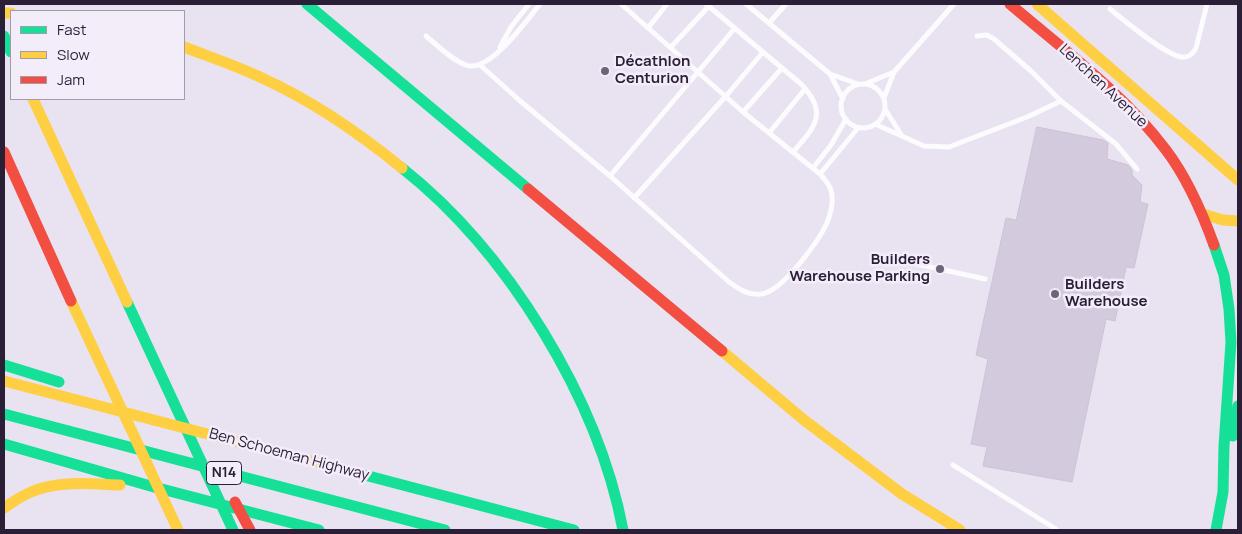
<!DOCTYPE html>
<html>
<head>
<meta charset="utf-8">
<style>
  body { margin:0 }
  #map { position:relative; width:1242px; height:534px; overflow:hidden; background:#e9e2f1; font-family:Manrope,sans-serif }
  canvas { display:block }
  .frame { position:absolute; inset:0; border:5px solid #2b1e37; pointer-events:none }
  .legend { position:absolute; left:10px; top:10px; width:175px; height:90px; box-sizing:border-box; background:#f3edfa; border:1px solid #a39aac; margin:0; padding:6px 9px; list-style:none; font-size:15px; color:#2b1e37 }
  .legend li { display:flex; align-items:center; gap:10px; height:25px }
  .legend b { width:25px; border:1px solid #a39aac }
</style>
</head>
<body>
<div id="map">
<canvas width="1242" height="534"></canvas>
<div class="frame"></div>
<ul class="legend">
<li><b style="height:6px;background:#16e098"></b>Fast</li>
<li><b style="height:6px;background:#ffcf43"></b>Slow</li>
<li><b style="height:6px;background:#f24e42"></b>Jam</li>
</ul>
</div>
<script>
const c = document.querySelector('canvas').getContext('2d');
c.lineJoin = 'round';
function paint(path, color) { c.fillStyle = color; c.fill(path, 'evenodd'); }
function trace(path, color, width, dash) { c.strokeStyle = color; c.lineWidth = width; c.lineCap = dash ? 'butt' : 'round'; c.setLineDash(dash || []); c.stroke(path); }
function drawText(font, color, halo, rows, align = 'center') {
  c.font = font + ' Manrope,sans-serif'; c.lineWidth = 5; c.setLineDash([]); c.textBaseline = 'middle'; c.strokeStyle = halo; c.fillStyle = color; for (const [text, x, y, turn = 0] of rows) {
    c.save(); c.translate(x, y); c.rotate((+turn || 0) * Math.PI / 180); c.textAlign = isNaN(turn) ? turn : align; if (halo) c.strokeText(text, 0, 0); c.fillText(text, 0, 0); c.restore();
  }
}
const building = new Path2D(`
  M1037 127 1103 140 1108 143 1107 159 1128 165 1132 170V175L1142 185 1140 202 1148 204 1134 268 1126 267 1115 321 1106 319 1072 482 983 466 987 447 971 444 988 359 976 355 1006 218 1016 220Z`);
const lane = new Path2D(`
  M706 4 801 84C829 113 815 127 793 152
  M746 4 830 74 858 84
  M1110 9C1125 21 1164 54 1181 57 1189 58 1193 54 1196 48L1207 4
  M769 23 786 4
  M648 28 667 4
  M426 36C437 45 453 61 466 65 489 74 527 20 540 4
  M977 36 987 35 994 39 1031 71 1061 101 1116 144 1137 169
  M500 47 511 27 529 4
  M671 47 709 6
  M480 65 519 100 610 176 729 282C739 289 749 296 761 294 782 292 818 242 827 223 830 215 833 205 832 197 832 187 826 181 820 174L743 112 621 4
  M830 74 843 99
  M865 84 894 72
  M841 106a22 22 0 1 1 44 0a22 22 0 1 1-44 0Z
  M884 98 894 72 954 4
  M885 109 902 136
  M743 112 782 68
  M875 124 924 146 949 147 1027 117 1061 101
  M769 133 805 89
  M813 168 831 145 846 119
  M820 174 858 128
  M610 176 735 28
  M634 198 726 96 763 52
  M898 260 985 279
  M953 465 1056 529`);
const fast = new Path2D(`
  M307 4 528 189
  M4 36 11 52
  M402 168C507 251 598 398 623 530
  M1214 245 1224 275 1229 309 1231 342 1224 446 1223 492 1216 530
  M127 302 233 530
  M4 365 59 382
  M4 414 445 530
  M1233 436 1238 406
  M4 444 154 487 319 530
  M338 468 574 530`);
const slow = new Path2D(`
  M1037 4 1238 180
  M4 13H11
  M184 47C210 57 237 66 262 78 313 101 359 133 402 168
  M33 99 127 302
  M1203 214 1223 220 1238 221
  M71 301 178 530
  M722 351 804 420 902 494 960 530
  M4 381 338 468
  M4 508C13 502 21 496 31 492 58 480 91 484 120 485`);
const jam = new Path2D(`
  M1010 4C1064 50 1123 93 1166 150 1188 179 1202 212 1214 245
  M4 152 71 301
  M528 189 722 351
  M235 502 250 530`);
const markers = [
  [605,71,5,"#6e6378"],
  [940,269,5,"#6e6378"],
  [1055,294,5,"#6e6378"]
];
const shields = [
  [224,473,35]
];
const shieldNames = [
  ["N14",224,473]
];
const poiNames = [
  ["Décathlon",615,62],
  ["Centurion",615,79],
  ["Builders",930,260,"right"],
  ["Warehouse Parking",930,277,"right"],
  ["Builders",1065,285],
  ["Warehouse",1065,302]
];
const streetNames = [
  ["Lenchen Avenue",1103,86,43],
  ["Ben Schoeman Highway",289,455,15]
];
paint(building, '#d4cade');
trace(building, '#cbc2d5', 1);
trace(lane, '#fcfbfd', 5);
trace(fast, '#16e098', 11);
trace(slow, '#ffcf43', 11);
trace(jam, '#f24e42', 11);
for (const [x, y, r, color] of markers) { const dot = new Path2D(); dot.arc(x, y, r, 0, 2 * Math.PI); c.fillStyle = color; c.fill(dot); trace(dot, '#f3edfa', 2); }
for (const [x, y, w] of shields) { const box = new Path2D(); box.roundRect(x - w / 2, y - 11.5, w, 23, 4); c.fillStyle = '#f3edfa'; c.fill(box); trace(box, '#2b1e37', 1); }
drawText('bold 14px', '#2b1e37', null, shieldNames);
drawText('bold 15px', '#2b1e37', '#f3edfa', poiNames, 'left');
drawText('15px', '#2b1e37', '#f3edfa', streetNames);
</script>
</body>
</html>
